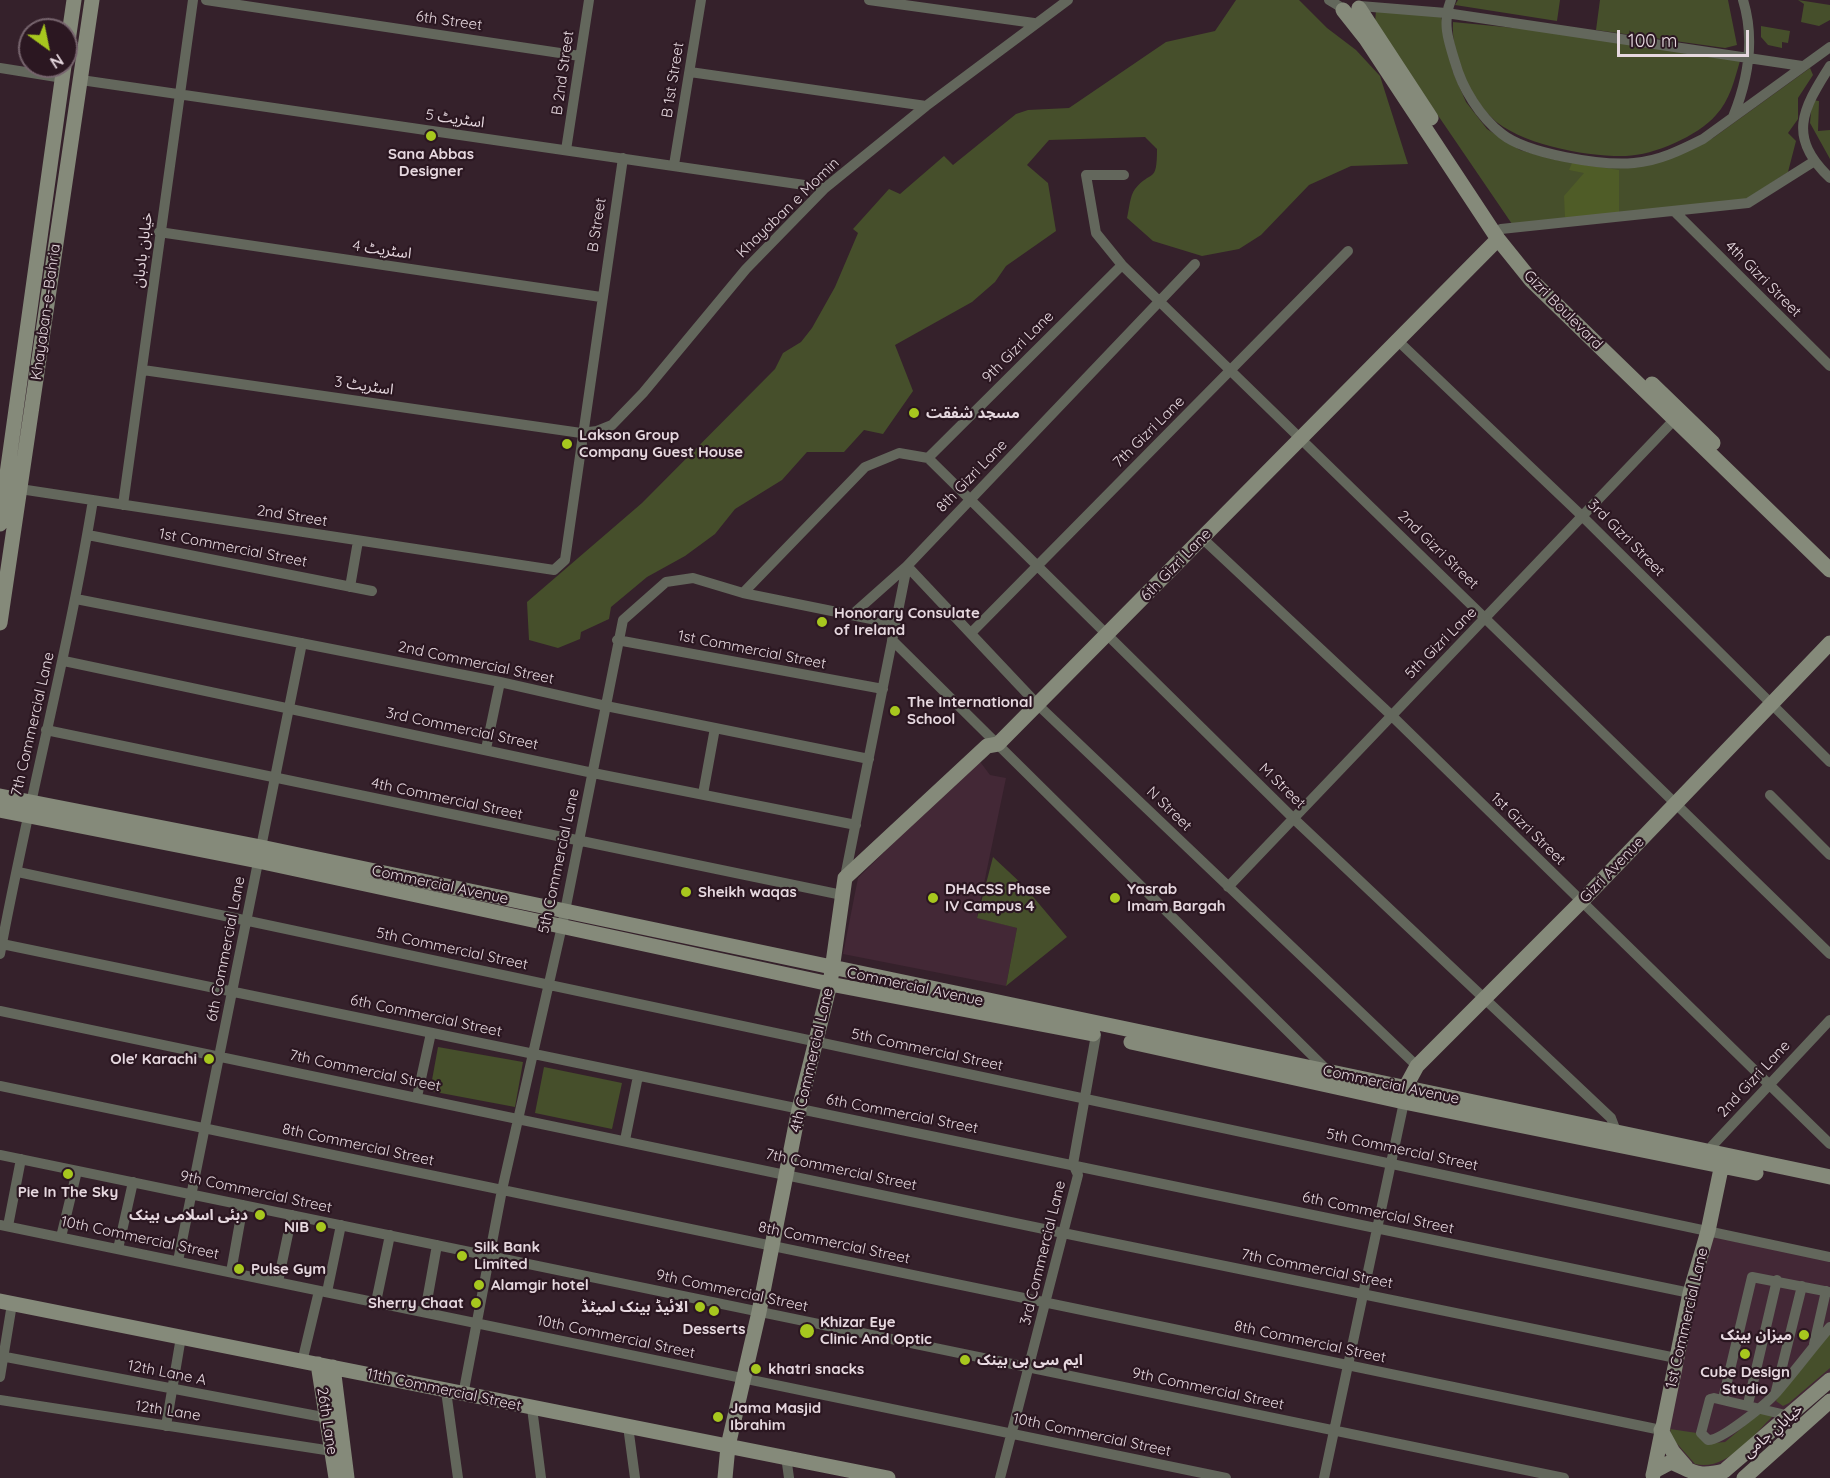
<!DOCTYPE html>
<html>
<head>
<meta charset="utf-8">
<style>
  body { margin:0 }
  #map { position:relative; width:1830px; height:1478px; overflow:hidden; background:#35212b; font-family:Quicksand,sans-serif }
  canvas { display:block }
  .north { position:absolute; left:18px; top:18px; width:60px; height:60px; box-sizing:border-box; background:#2b1721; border:2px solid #76646d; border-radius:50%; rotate:147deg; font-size:16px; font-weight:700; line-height:24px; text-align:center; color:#e6d8df }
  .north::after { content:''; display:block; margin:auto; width:21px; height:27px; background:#a7c71e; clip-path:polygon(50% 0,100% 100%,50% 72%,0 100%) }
  .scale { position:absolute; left:1617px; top:30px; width:132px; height:27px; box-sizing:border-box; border:3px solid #e6d8df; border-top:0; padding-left:8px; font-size:18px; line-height:21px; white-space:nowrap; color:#e6d8df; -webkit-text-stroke:4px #2b1721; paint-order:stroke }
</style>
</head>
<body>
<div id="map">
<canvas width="1830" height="1478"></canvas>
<div class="north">N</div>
<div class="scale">100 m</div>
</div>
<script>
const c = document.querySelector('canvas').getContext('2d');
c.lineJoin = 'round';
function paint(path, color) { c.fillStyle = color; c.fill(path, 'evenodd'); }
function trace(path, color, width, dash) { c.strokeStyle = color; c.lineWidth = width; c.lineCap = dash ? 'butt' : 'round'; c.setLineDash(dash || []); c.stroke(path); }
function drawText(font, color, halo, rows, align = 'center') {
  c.font = font + ' Quicksand,"Noto Sans Arabic",sans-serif'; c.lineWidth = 4.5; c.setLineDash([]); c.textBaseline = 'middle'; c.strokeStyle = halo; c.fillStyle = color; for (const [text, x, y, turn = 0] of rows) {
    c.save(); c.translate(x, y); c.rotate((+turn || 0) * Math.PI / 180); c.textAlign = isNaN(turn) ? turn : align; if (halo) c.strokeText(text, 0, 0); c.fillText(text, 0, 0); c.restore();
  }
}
const built = new Path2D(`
  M978 759 990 775 1006 778 977 917 1017 928 1006 986 843 954 858 878Z
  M1710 1232 1830 1260V1372L1728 1461 1706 1468 1694 1466 1684 1458 1666 1428Z`);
const green = new Path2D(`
  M1236 0H1299L1327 28 1356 50 1380 76 1408 164 1351 166 1309 185 1261 235 1239 249 1202 256 1153 241 1127 218C1129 210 1130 195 1135 189 1151 169 1157 185 1157 149L1145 137 1049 140 1027 165 1048 183 1056 231 1006 266 995 282 972 302 895 345 913 391 883 434 864 430 844 452H807L782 480 735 509 715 534 685 556 647 577 611 607 609 619 581 632 580 639 558 648 529 640 527 602 642 503 775 369 783 353 801 342 812 328 835 287 858 233 853 229 889 189 900 194 944 156 953 165 1016 114 1028 110 1069 108 1166 42 1215 31Z
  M1458 0H1560L1557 21 1455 5Z
  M1600 0H1728L1737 45 1725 48 1596 30Z
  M1798 0 1830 5V20L1819 26 1801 22 1804 4Z
  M1376 10 1441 16 1453 72 1466 102 1487 129 1520 150 1556 160 1621 168 1713 138 1810 68 1813 75 1798 98V119L1788 133 1796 141 1788 172 1747 199 1512 224 1375 23Z
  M1453 22 1525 29 1740 61C1734 81 1730 100 1716 115 1698 136 1654 155 1626 156 1588 157 1519 145 1491 117 1468 93 1451 55 1453 22Z
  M1761 26 1790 31 1788 43 1782 42V48L1768 45 1761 37Z
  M1812 100 1819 101 1818 131 1830 130V159L1810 123Z
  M993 857 1024 886 1067 937 1006 986 1017 928 977 918Z
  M438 1047 523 1062 515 1107 430 1091Z
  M544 1067 622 1083 612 1129 535 1113Z
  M1830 1332V1368L1789 1403 1783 1406 1776 1401 1779 1395Z
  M1760 1413 1773 1416C1753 1435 1726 1472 1695 1464L1672 1438 1670 1429 1697 1433 1714 1443 1725 1442Z`);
const forest = new Path2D(`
  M1572 163 1619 170V216L1565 217 1564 196 1584 173 1569 170Z`);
const street = new Path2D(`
  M206 0 580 56
  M869 0 1034 23
  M1329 0 1339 6
  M1451 0C1442 22 1448 40 1455 62 1462 88 1480 117 1502 134 1527 154 1602 166 1634 163 1659 161 1681 150 1703 139L1830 47
  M1360 6 1446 13 1802 66
  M1830 66C1802 110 1787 137 1830 178
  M0 68 63 78
  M690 72 926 106
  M81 80 825 188
  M1733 117C1748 80 1755 39 1743 0
  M566 150 589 0
  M674 165 701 0
  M1124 175H1086L1096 233 1122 265 1830 954
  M1675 212 1830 366
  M1501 229 1748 203 1813 162
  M159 232 601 297
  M1396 339 1582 516 1830 762
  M143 370 581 433 597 431 612 425 643 393 746 269 825 188 926 106 1068 0
  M928 458 1293 818 1611 1118 1616 1131
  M928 458 1122 265
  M20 489 554 570 565 560 623 158
  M123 505 193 0
  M88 535 372 591
  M1202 538 1391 715 1830 1144
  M907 566 1038 705 1417 1066
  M350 587 358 541
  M743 593 865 467 899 453 928 458
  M76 599 500 682 606 706 869 759
  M853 614 907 566 1195 264
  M971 633 1348 251
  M617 640 883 689
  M892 640 1327 1070
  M64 661 593 773 856 825
  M46 730 842 895
  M486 749 500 682
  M703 794 715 728
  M1770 795 1830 855
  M18 872 1830 1257
  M845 877 907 566
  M1228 887 1674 420
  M2 944 1690 1293
  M0 954C28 802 68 653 93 500
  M0 1011 1063 1233 1676 1358
  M0 1086 1661 1430
  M417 1097 431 1033
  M625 1140 638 1076
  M0 1155 1564 1478
  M1707 1158 1712 1146 1830 1020
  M0 1225 1226 1478
  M8 1226 21 1159
  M61 1237 77 1171
  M118 1249 133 1182
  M178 1261 302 643
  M231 1272 243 1205
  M278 1282 292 1215
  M327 1292 341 1225
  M376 1302 390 1235
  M425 1312 437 1245
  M1814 1344 1826 1291
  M0 1356 328 1418
  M302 1362 319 1291
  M0 1377 12 1304
  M446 1391 458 1478
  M1776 1391 1802 1286
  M463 1395 502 1190 562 926 623 620 666 582 693 578 743 593 896 624
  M1723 1399 1752 1277 1830 1292
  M0 1400 332 1451
  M1748 1404 1777 1280
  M532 1408 541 1478
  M1790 1416 1714 1398 1710 1399 1701 1433 1708 1440C1721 1441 1766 1404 1776 1393 1795 1371 1812 1348 1830 1327
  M166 1426 181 1337
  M628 1426 635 1478
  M786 1456 789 1478
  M1000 1478 1078 1175 1073 1164 1096 1035
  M1324 1478 1404 1102`);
const secondary = new Path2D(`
  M1359 8 1431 118
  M1343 10 1366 39 1498 239 1531 280 1830 570
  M66 55 74 0
  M1652 384 1713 443
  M0 524 64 66
  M0 623 92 0
  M0 796 261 847 1830 1177
  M0 810 258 861 830 984 1093 1034
  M1131 1042 1404 1102 1756 1173
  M1404 1096 1405 1088 1417 1066 1581 902 1830 643
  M0 1301 888 1478
  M318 1364 336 1478
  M333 1367 347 1478
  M1661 1430 1673 1452 1686 1467
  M1654 1471 1690 1293 1708 1231 1723 1159
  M1653 1475 1654 1471 1671 1462C1695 1472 1696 1478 1724 1471L1830 1380
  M725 1478 728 1446 759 1312 799 1109 830 984 845 878 987 746 998 744 1498 239
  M1744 1478 1830 1401`);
const markers = [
  [431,136,6,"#a7c71e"],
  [914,413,6,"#a7c71e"],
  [567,444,6,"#a7c71e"],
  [822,622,6,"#a7c71e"],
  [895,711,6,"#a7c71e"],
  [686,892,6,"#a7c71e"],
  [933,898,6,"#a7c71e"],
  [1115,898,6,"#a7c71e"],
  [209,1059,6,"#a7c71e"],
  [68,1174,6,"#a7c71e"],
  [260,1215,6,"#a7c71e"],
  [321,1227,6,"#a7c71e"],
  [462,1256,6,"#a7c71e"],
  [239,1269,6,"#a7c71e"],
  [479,1285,6,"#a7c71e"],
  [476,1303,6,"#a7c71e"],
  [700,1307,6,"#a7c71e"],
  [714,1311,6,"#a7c71e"],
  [807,1331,8,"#a7c71e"],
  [1804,1335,6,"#a7c71e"],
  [1745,1354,6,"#a7c71e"],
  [965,1360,6,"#a7c71e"],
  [756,1369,6,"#a7c71e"],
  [718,1417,6,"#a7c71e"]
];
const streetNames = [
  ["6th Street",449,21,8],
  ["B 2nd Street",563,73,-82],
  ["B 1st Street",673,80,-81],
  ["اسٹریٹ 5",455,119,8],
  ["Khayaban e Momin",788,208,-44],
  ["B Street",597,225,-81],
  ["خیابان بادبان",143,250,-83],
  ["اسٹریٹ 4",382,250,8],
  ["4th Gizri Street",1763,279,45],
  ["Gizri Boulevard",1563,310,45],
  ["Khayaban-e-Bahria",46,312,-82],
  ["9th Gizri Lane",1018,347,-45],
  ["اسٹریٹ 3",364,386,8],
  ["7th Gizri Lane",1149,432,-45],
  ["8th Gizri Lane",972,476,-46],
  ["2nd Street",292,516,9],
  ["3rd Gizri Street",1626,538,45],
  ["1st Commercial Street",233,548,11],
  ["2nd Gizri Street",1438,550,44],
  ["6th Gizri Lane",1176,565,-46],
  ["5th Gizri Lane",1441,643,-45],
  ["1st Commercial Street",752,650,11],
  ["2nd Commercial Street",476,663,12],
  ["7th Commercial Lane",33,724,-77],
  ["3rd Commercial Street",462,729,12],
  ["M Street",1282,786,44],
  ["4th Commercial Street",447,799,12],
  ["N Street",1169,809,44],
  ["1st Gizri Street",1528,829,44],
  ["5th Commercial Lane",559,861,-78],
  ["Gizri Avenue",1612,870,-46],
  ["Commercial Avenue",440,885,12],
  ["6th Commercial Lane",226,949,-79],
  ["5th Commercial Street",452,949,12],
  ["Commercial Avenue",915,987,12],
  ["6th Commercial Street",426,1016,12],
  ["5th Commercial Street",927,1050,12],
  ["4th Commercial Lane",812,1060,-77],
  ["7th Commercial Street",365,1071,12],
  ["2nd Gizri Lane",1754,1079,-47],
  ["Commercial Avenue",1391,1085,12],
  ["6th Commercial Street",902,1114,11],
  ["8th Commercial Street",358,1145,12],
  ["5th Commercial Street",1402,1150,12],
  ["7th Commercial Street",841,1170,12],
  ["9th Commercial Street",256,1192,12],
  ["6th Commercial Street",1378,1213,12],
  ["10th Commercial Street",140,1238,12],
  ["8th Commercial Street",834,1243,12],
  ["3rd Commercial Lane",1043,1253,-76],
  ["7th Commercial Street",1317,1269,11],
  ["9th Commercial Street",732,1291,12],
  ["1st Commercial Lane",1687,1318,-77],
  ["10th Commercial Street",616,1337,12],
  ["8th Commercial Street",1310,1342,12],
  ["12th Lane A",167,1373,11],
  ["9th Commercial Street",1208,1389,12],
  ["11th Commercial Street",444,1390,12],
  ["12th Lane",168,1411,9],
  ["26th Lane",327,1421,81],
  ["خیابانِ جامی",1773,1431,-41],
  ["10th Commercial Street",1092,1435,12]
];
const poiNames = [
  ["Sana Abbas",431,154,"center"],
  ["Designer",431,171,"center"],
  ["مسجد شفقت",926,413],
  ["Lakson Group",579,435],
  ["Company Guest House",579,452],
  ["Honorary Consulate",834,613],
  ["of Ireland",834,630],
  ["The International",907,702],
  ["School",907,719],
  ["DHACSS Phase",945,889],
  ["IV Campus 4",945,906],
  ["Yasrab",1127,889],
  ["Imam Bargah",1127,906],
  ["Sheikh waqas",698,892],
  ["Ole' Karachi",197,1059,"right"],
  ["Pie In The Sky",68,1192,"center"],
  ["دبئی اسلامی بینک",248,1215,"right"],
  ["NIB",309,1227,"right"],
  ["Silk Bank",474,1247],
  ["Limited",474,1264],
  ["Pulse Gym",251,1269],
  ["Alamgir hotel",491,1285],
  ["Sherry Chaat",464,1303,"right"],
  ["الائیڈ بینک لمیٹڈ",688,1307,"right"],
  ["Khizar Eye",820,1322],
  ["Clinic And Optic",820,1339],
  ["Desserts",714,1329,"center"],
  ["میزان بینک",1792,1335,"right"],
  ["ایم سی بی بینک",977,1360],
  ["khatri snacks",768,1369],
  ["Cube Design",1745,1372,"center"],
  ["Studio",1745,1389,"center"],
  ["Jama Masjid",730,1408],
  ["Ibrahim",730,1425]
];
paint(built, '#432836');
paint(green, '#464f2b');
paint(forest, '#4f5c27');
trace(street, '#63675c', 10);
trace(secondary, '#858a7a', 15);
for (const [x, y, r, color] of markers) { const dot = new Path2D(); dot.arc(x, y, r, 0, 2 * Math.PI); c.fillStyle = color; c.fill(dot); trace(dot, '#2b1721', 2); }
drawText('15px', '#e6d8df', '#2b1721', streetNames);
drawText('bold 15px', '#e6d8df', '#2b1721', poiNames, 'left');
</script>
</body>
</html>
